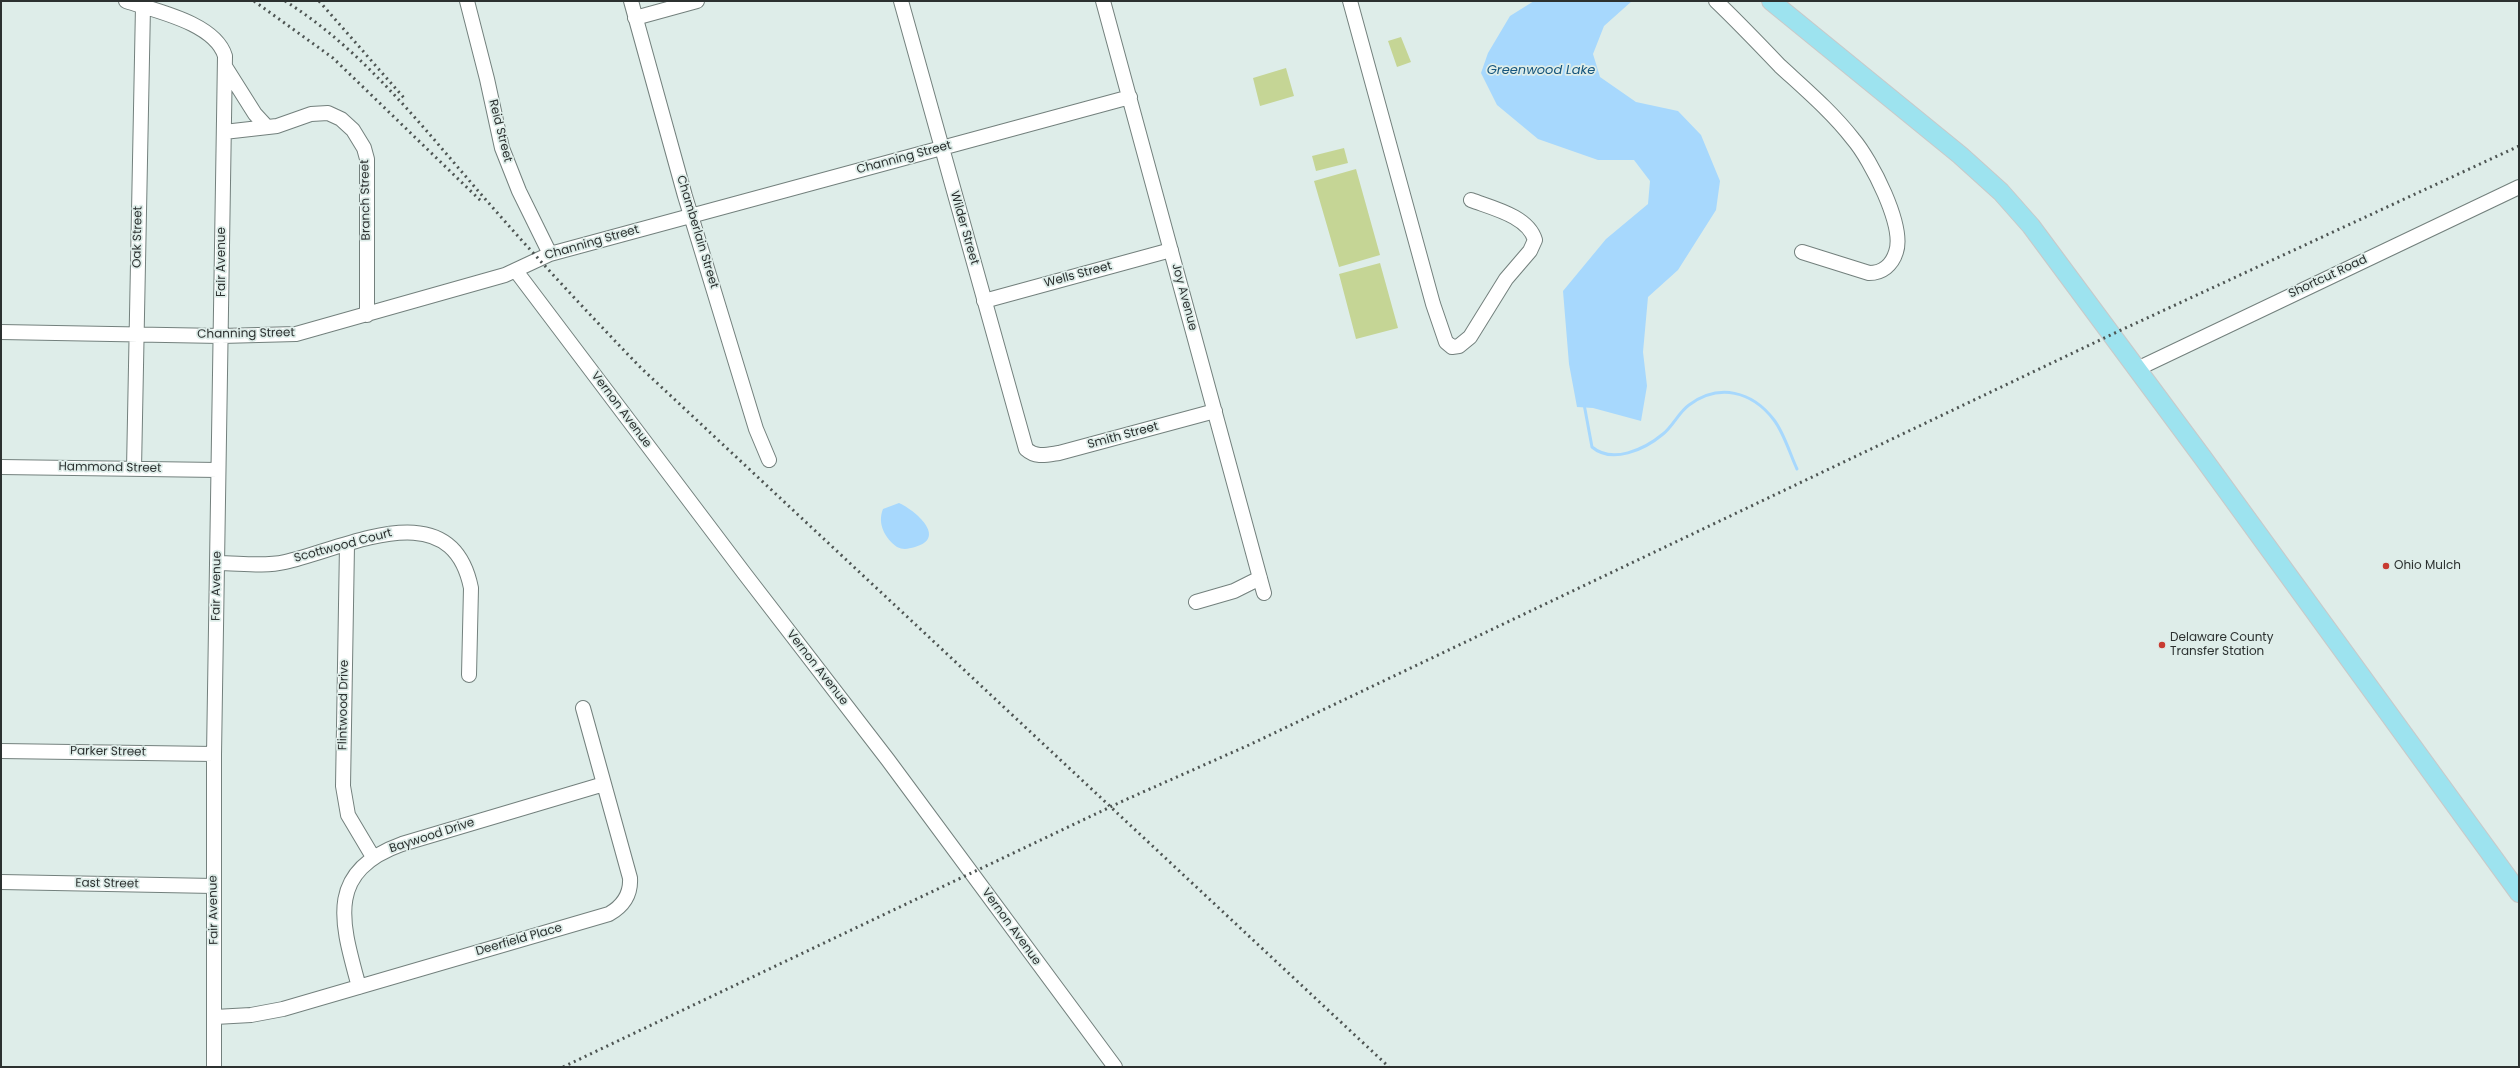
<!DOCTYPE html>
<html>
<head>
<meta charset="utf-8">
<style>
  body { margin:0 }
  #map { position:relative; width:2520px; height:1068px; overflow:hidden; background:#deede9; font-family:Poppins,sans-serif }
  canvas { display:block }
  .frame { position:absolute; inset:0; border:2px solid #2c3130; pointer-events:none }
</style>
</head>
<body>
<div id="map">
<canvas width="2520" height="1068"></canvas>
<div class="frame"></div>
</div>
<script>
const c = document.querySelector('canvas').getContext('2d');
c.lineJoin = 'round';
function paint(path, color) { c.fillStyle = color; c.fill(path, 'evenodd'); }
function trace(path, color, width, dash) { c.strokeStyle = color; c.lineWidth = width; c.lineCap = dash ? 'butt' : 'round'; c.setLineDash(dash || []); c.stroke(path); }
function drawText(font, color, halo, rows, align = 'center') {
  c.font = font + ' Poppins,sans-serif'; c.lineWidth = 3.5; c.setLineDash([]); c.textBaseline = 'middle'; c.strokeStyle = halo; c.fillStyle = color; for (const [text, x, y, turn = 0] of rows) {
    c.save(); c.translate(x, y); c.rotate((+turn || 0) * Math.PI / 180); c.textAlign = isNaN(turn) ? turn : align; if (halo) c.strokeText(text, 0, 0); c.fillText(text, 0, 0); c.restore();
  }
}
const green = new Path2D(`
  M1401 37 1411 62 1397 67 1388 41Z
  M1286 68 1294 96 1260 106 1253 78Z
  M1344 148 1348 163 1316 171 1312 156Z
  M1356 169 1380 255 1339 267 1314 181Z
  M1380 263 1398 328 1356 339 1339 274Z`);
const water = new Path2D(`
  M1534 1H1632L1604 26 1593 54 1600 77 1636 102 1678 111 1701 135 1720 181 1716 210 1678 270 1648 297 1643 352 1647 386 1641 421 1593 408 1577 407 1569 364 1563 291 1606 239 1648 204 1650 181 1634 160H1598L1538 139 1497 105 1481 73 1488 53 1510 16Z
  M899 503C915 510 948 538 915 547 908 549 903 550 897 547 885 538 877 524 883 509Z`);
const stream = new Path2D(`
  M1584 404 1592 447C1612 464 1644 450 1663 434 1673 426 1679 412 1689 405 1719 383 1752 391 1774 420 1784 433 1790 454 1797 469`);
const minor = new Path2D(`
  M126 1C156 11 215 23 225 56L214 754V1067
  M467 1 487 79 502 148 519 191 550 254
  M631 1 685 196 756 429 769 460
  M901 1 1026 449C1036 458 1046 455 1059 453L1215 411
  M1103 1 1264 593
  M1350 1 1433 304 1446 342 1452 347 1459 346 1470 337 1506 279 1530 251 1535 240C1528 216 1492 208 1471 200
  M1716 1C1738 22 1759 44 1780 66 1805 89 1832 112 1853 139 1871 160 1905 226 1896 252 1892 265 1882 273 1869 273L1802 252
  M635 18 697 1
  M226 68 255 114 267 127
  M224 132 277 126 311 114 328 113 341 119 353 130 364 148 367 159V315
  M516 271 744 573 888 760 1115 1067
  M984 301 1171 250
  M1 332 221 336 296 334 505 275 550 254 1130 97
  M2137 369 2519 187
  M1 467 218 470
  M134 469 143 6
  M347 545 343 786 348 815 373 857
  M218 563C239 563 264 567 285 562 345 549 451 490 471 588L469 675
  M1196 602 1234 591 1260 578
  M1 751 214 754
  M1 882 214 886
  M359 987C342 924 324 872 402 844L604 784
  M215 1017 251 1015 283 1009 609 914C623 906 631 894 630 878L583 708`);
const major = new Path2D(`
  M1771 1 1960 155 2001 192 2031 226 2203 458 2519 893`);
const rail = new Path2D(`
  M254 1 333 58 482 202
  M285 1C363 50 420 124 480 193 532 253 586 311 641 368L1389 1067
  M319 1 405 99
  M563 1067 1125 800 1249 745 2119 331 2519 146`);
const markers = [
  [2386,566,4,"#c83b31"],
  [2162,645,4,"#c83b31"]
];
const streetNames = [
  ["Reid Street",500,131,76],
  ["Channing Street",904,158,-15],
  ["Branch Street",366,200,-91],
  ["Wilder Street",964,228,74],
  ["Chamberlain Street",697,232,73],
  ["Oak Street",138,237,-89],
  ["Channing Street",592,243,-16],
  ["Fair Avenue",222,262,-90],
  ["Wells Street",1078,275,-15],
  ["Shortcut Road",2328,277,-25],
  ["Joy Avenue",1184,297,75],
  ["Channing Street",246,334,-1],
  ["Vernon Avenue",621,410,53],
  ["Smith Street",1123,436,-15],
  ["Hammond Street",110,468,1],
  ["Scottwood Court",343,546,-15],
  ["Fair Avenue",217,586,-89],
  ["Vernon Avenue",817,668,52],
  ["Flintwood Drive",344,705,-89],
  ["Parker Street",108,752,1],
  ["Baywood Drive",432,836,-18],
  ["East Street",107,884,1],
  ["Fair Avenue",214,910,-91],
  ["Vernon Avenue",1011,927,54],
  ["Deerfield Place",519,940,-16]
];
const poiNames = [
  ["Ohio Mulch",2394,566],
  ["Delaware County",2170,638],
  ["Transfer Station",2170,652]
];
const waterNames = [
  ["Greenwood Lake",1541,71]
];
paint(green, '#c5d595');
paint(water, '#a7d8fd');
trace(stream, '#a7d8fd', 3);
trace(minor, '#73807d', 16);
trace(major, '#c8c9c9', 20);
trace(minor, '#fff', 14);
trace(major, '#9de3ef', 18);
trace(rail, '#4e5553', 3, [2, 4]);
for (const [x, y, r, color] of markers) { const dot = new Path2D(); dot.arc(x, y, r, 0, 2 * Math.PI); c.fillStyle = color; c.fill(dot); trace(dot, '#deede9', 1.5); }
drawText('12px', '#2c3130', '#deede9', streetNames);
drawText('12px', '#2c3130', '#deede9', poiNames, 'left');
drawText('italic 13px', '#16567e', '#deede9', waterNames);
</script>
</body>
</html>
